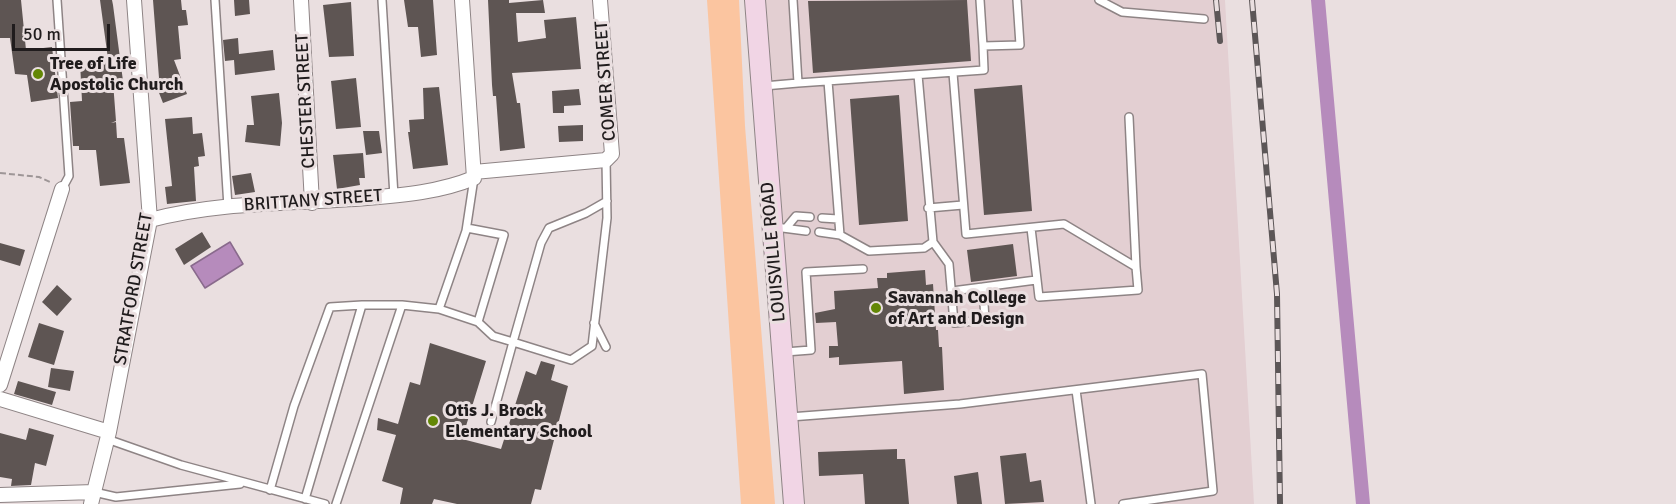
<!DOCTYPE html>
<html>
<head>
<meta charset="utf-8">
<style>
  body { margin:0 }
  #map { position:relative; width:1676px; height:504px; overflow:hidden; background:#eadfe0; font-family:Signika,sans-serif }
  canvas { display:block }
  .scale { position:absolute; left:12px; top:24px; width:98px; height:27px; box-sizing:border-box; border:3px solid #201c1d; border-top:0; padding-left:8px; font-size:18px; line-height:21px; white-space:nowrap; color:#201c1d; -webkit-text-stroke:4px #eadfe0; paint-order:stroke }
</style>
</head>
<body>
<div id="map">
<canvas width="1676" height="504"></canvas>
<div class="scale">50 m</div>
</div>
<script>
const c = document.querySelector('canvas').getContext('2d');
c.lineJoin = 'round';
function paint(path, color) { c.fillStyle = color; c.fill(path, 'evenodd'); }
function trace(path, color, width, dash) { c.strokeStyle = color; c.lineWidth = width; c.lineCap = dash ? 'butt' : 'round'; c.setLineDash(dash || []); c.stroke(path); }
function drawText(font, color, halo, rows, align = 'center') {
  c.font = font + ' Signika,sans-serif'; c.lineWidth = 6; c.setLineDash([]); c.textBaseline = 'middle'; c.strokeStyle = halo; c.fillStyle = color; for (const [text, x, y, turn = 0] of rows) {
    c.save(); c.translate(x, y); c.rotate((+turn || 0) * Math.PI / 180); c.textAlign = isNaN(turn) ? turn : align; if (halo) c.strokeText(text, 0, 0); c.fillText(text, 0, 0); c.restore();
  }
}
const built = new Path2D(`
  M755 0H1225L1254 504H793Z`);
const green = new Path2D(`
  M707 0H739L745 126 775 504H741Z`);
const water = new Path2D(`
  M230 242 243 264 205 288 191 266Z`);
const canal = new Path2D(`
  M1318 0 1363 504`);
const building = new Path2D(`
  M0 0H21L26 50 52 47 58 98 31 102 27 75 15 74 10 38H0Z
  M100 0H112L113 5 123 81 113 82 116 121 111 123 116 122 117 138H124L130 183 100 186 96 150H79V146H73L70 102 82 101 80 62 108 59Z
  M153 0H181L182 10H186L188 25 178 26 181 59 174 60 187 94 163 103 154 80 159 78Z
  M234 0H249L250 14 235 16Z
  M404 0H433L437 55 421 57 418 27H408Z
  M488 0H509V3L543 0 545 13H516L518 42 546 38 544 20 576 17 581 69 512 73 517 103H520L525 148 500 151 496 96H493L492 85Z
  M967 0 971 61 813 73 808 1Z
  M351 2 354 56 329 57 323 5Z
  M238 38 239 54 273 50 275 70 235 75 234 60 225 61 223 40Z
  M356 78 361 127 336 129 331 81Z
  M1022 85 1032 211 984 215 974 89Z
  M439 87 448 165 413 169 408 132H410L409 120 424 119 423 88Z
  M579 89 581 105 564 106V113H553L552 91Z
  M279 93 282 123 280 146 245 142 247 125H254L251 96Z
  M899 95 908 221 859 225 850 99Z
  M192 117 193 134 202 133 205 156 198 157 199 166 194 167 196 201 167 204 165 187 172 186 165 119Z
  M583 125V141L559 142 558 126Z
  M363 131H379L382 153 366 155Z
  M363 153 365 178H359L360 185 337 189 333 155Z
  M251 173 255 192 235 195 232 176Z
  M202 232 211 247 184 265 175 249Z
  M0 243 25 250 20 266 0 260Z
  M1013 244 1017 276 971 282 967 250Z
  M925 270 926 285 933 284 936 330H938L939 347H942L944 390 904 394 902 361 839 365V357L829 358V346H838L836 322 816 323 815 313 835 309 834 291 878 288 877 278H887V273Z
  M57 285 72 299 57 316 42 302Z
  M39 323 64 331 54 365 28 357Z
  M430 343 486 361 462 439 501 449 526 371 536 375 541 361 555 365 551 380 568 386 541 490 535 489 531 504H457L434 499 432 504H400L403 488 382 481 396 435 377 430 378 418 398 424 410 382 420 385Z
  M51 368 74 371 70 391 48 387Z
  M18 381 56 392 52 405 14 394Z
  M29 428 54 435 46 466 35 463 31 485 11 486 12 479 0 477V433L26 440Z
  M897 449V459H905L909 504H865L863 474 819 476 818 452Z
  M1026 453 1030 482 1041 480 1044 502 1005 504 1000 456Z
  M978 472 982 504H957L954 476Z`);
const path = new Path2D(`
  M0 173 39 177 50 182`);
const service = new Path2D(`
  M57 0 69 176 62 189
  M215 0 228 207
  M382 0 394 196
  M793 0 798 83 984 70 983 46
  M980 0 983 46 1020 45 1017 0
  M1099 0 1122 12 1204 19
  M953 73 966 234 1064 224 1136 267 1129 117
  M918 75 933 242 949 264 954 323 985 320 983 287 952 291
  M764 86 798 83
  M606 160 607 218 592 346 571 360 513 342 541 243 549 228 586 213 607 201
  M928 208 963 205
  M822 218 838 219
  M775 227 806 231
  M786 228 796 216 810 217
  M1031 228 1039 297 1138 290 1136 267
  M819 232 840 235 828 81
  M840 235 869 251 924 248 933 242
  M983 287 1036 280
  M362 305H402L439 309 466 231 474 178
  M439 309 478 322 504 235 467 228
  M478 322 493 336 513 342 491 422
  M594 323 606 347
  M785 352 811 350 806 272 863 269
  M1076 390 1091 504
  M790 417 960 404 1202 374 1213 491 1123 504
  M107 439 181 465 325 504
  M270 490 294 406 330 307 362 305 305 499
  M94 492 116 497 240 484
  M336 504 402 305`);
const minor = new Path2D(`
  M301 0 312 203
  M474 172 606 160 612 154 600 0
  M150 220C220 201 295 204 367 198 404 195 440 192 474 178L462 0
  M0 385 62 189
  M0 399 109 432
  M0 495 94 492
  M91 504 109 432 150 220 134 0`);
const secondary = new Path2D(`
  M755 0 794 504`);
const rail = new Path2D(`
  M1216 0 1220 41
  M1252 0 1277 294 1280 504`);
const markers = [
  [38,74,6,"#638706"],
  [876,308,6,"#638706"],
  [433,421,6,"#638706"]
];
const poiNames = [
  ["Tree of Life",50,64],
  ["Apostolic Church",50,85],
  ["Savannah College",888,298],
  ["of Art and Design",888,319],
  ["Otis J. Brock",445,411],
  ["Elementary School",445,432]
];
const streetNames = [
  ["COMER STREET",606,81,-94],
  ["CHESTER STREET",306,101,-93],
  ["BRITTANY STREET",313,201,-4],
  ["LOUISVILLE ROAD",774,252,-95],
  ["STRATFORD STREET",134,289,-80]
];
paint(built, '#e3cfd2');
paint(green, '#fbc5a0');
paint(water, '#b68bbc');
trace(water, '#896a8c', 1.5);
trace(canal, '#b68bbc', 14);
paint(building, '#5e5553');
trace(service, '#8e8485', 10);
trace(minor, '#8e8485', 16);
trace(secondary, '#8e8485', 22);
trace(path, '#9e9697', 2, [6, 3]);
trace(service, '#fff', 7);
trace(minor, '#fff', 14);
trace(secondary, '#f1d5e5', 20);
trace(rail, '#5c5657', 6);
trace(rail, '#eadfe0', 4, [11]);
for (const [x, y, r, color] of markers) { const dot = new Path2D(); dot.arc(x, y, r, 0, 2 * Math.PI); c.fillStyle = color; c.fill(dot); trace(dot, '#eadfe0', 2); }
drawText('bold 18px', '#201c1d', '#eadfe0', poiNames, 'left');
drawText('18px', '#201c1d', '#eadfe0', streetNames);
</script>
</body>
</html>
